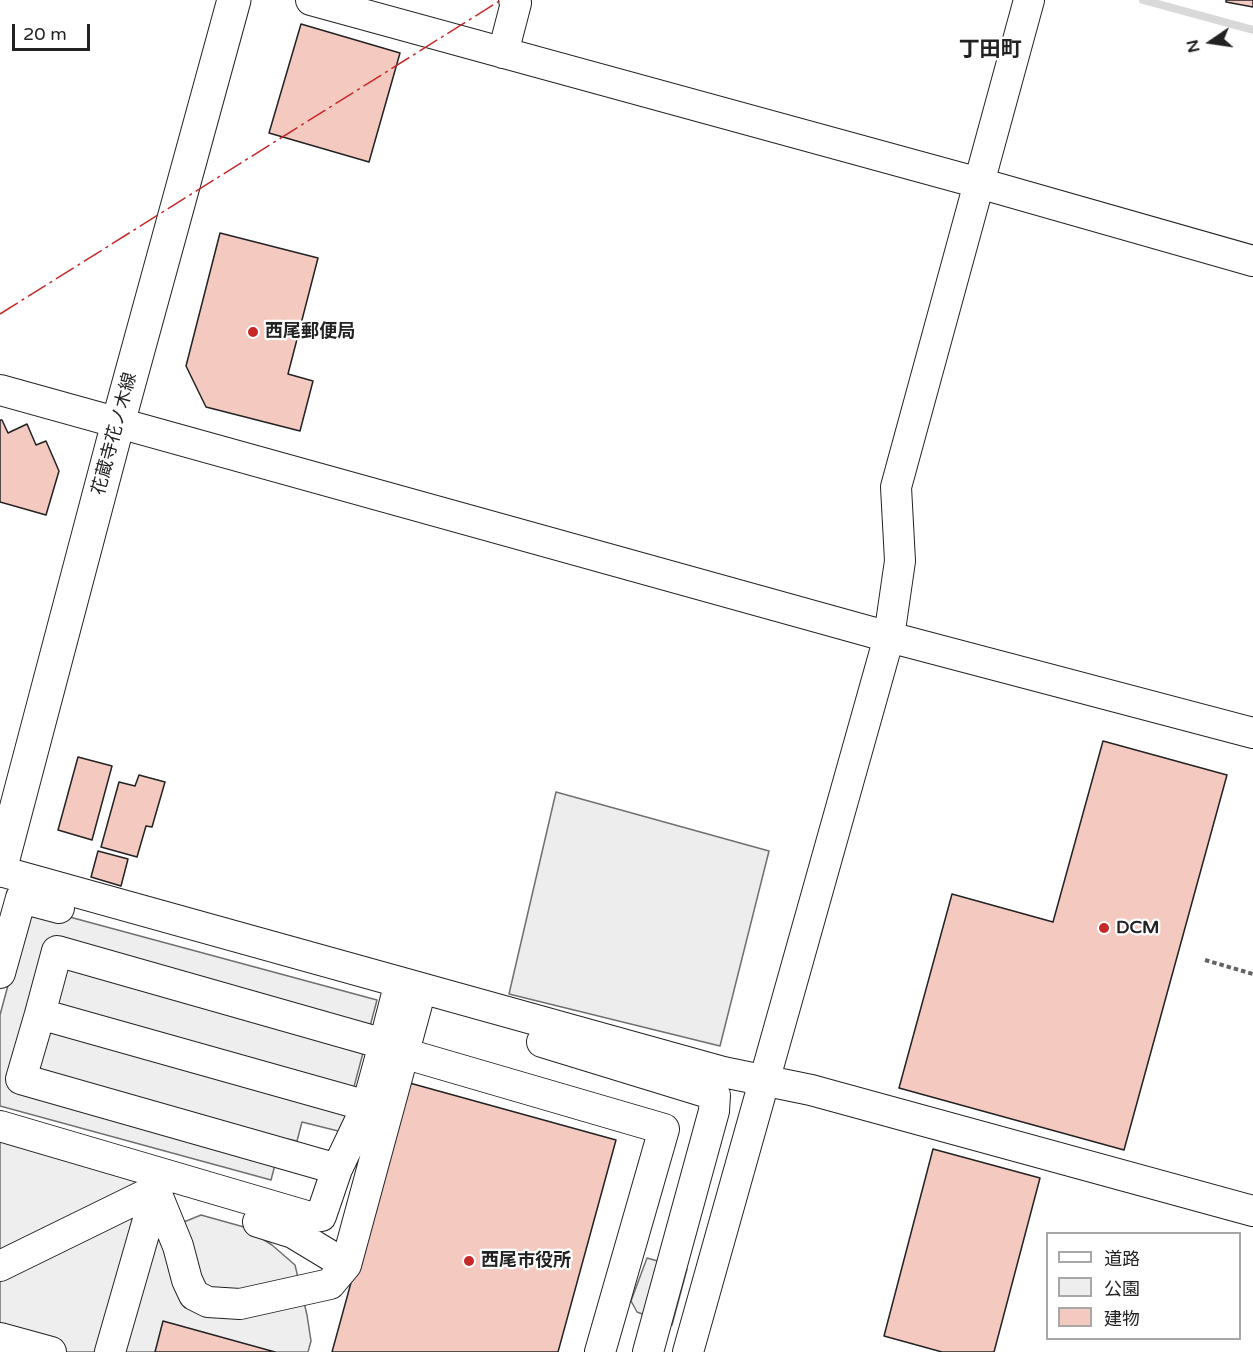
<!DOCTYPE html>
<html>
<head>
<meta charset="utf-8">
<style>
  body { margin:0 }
  #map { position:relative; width:1253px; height:1352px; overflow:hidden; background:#fff; font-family:"Varela Round","Noto Sans JP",sans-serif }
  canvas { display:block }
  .legend { position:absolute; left:1046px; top:1232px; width:195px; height:108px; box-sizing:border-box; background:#fff; border:2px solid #a7a7a7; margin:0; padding:8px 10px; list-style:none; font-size:18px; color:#222 }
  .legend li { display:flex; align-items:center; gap:12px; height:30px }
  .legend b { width:30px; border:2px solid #a7a7a7 }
  .north { position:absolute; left:1181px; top:12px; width:60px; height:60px; -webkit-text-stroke:4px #fff; paint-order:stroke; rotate:257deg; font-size:16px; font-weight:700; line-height:24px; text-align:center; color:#222 }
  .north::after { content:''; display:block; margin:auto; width:21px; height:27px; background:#222; clip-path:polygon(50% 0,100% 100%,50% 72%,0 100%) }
  .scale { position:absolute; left:12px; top:24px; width:78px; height:27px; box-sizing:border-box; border:3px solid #222; border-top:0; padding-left:8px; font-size:18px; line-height:21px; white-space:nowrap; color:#222; -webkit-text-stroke:4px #fff; paint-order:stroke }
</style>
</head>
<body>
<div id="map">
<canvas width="1253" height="1352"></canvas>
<ul class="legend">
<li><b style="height:8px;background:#fff"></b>道路</li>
<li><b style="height:16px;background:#eee"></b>公園</li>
<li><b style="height:16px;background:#f3c9c0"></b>建物</li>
</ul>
<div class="north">N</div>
<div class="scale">20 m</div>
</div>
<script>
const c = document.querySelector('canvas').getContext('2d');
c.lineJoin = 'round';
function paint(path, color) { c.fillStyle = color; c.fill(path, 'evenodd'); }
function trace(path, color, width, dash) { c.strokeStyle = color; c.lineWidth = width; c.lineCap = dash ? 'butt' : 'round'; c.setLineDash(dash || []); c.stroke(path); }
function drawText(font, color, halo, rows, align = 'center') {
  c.font = font + ' "Varela Round","Noto Sans JP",sans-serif'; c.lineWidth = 4.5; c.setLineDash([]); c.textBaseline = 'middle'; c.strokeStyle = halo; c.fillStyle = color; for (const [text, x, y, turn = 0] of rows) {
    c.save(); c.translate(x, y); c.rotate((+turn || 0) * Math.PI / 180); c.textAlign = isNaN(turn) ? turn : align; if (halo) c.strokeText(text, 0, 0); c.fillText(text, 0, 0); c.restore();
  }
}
const green = new Path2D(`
  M40 909 377 1000 342 1132 302 1122 297 1141 282 1138 271 1180 0 1106V1015L28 911Z
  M0 1140 167 1182 117 1352H22L0 1345Z
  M201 1215 244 1227 272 1245 295 1265 307 1315 311 1341 308 1352H123L152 1235Z
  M647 1258 687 1269 672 1325 637 1312 631 1301Z`);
const parking = new Path2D(`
  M556 792 769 851 720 1046 509 994Z`);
const stream = new Path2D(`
  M1143 0 1253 30`);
const building = new Path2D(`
  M1226 0H1253V7L1226 2Z
  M301 24 400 53 369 162 269 133Z
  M220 233 318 258 288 374 313 381 300 431 206 407 186 366Z
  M0 420H2L8 433 27 424 36 445 46 441 59 471 46 515 0 502Z
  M1103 741 1227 775 1124 1150 899 1088 952 894 1053 922Z
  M78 757 112 766 92 840 58 830Z
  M139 775 165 782 152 827 146 826 137 857 101 847 119 782 135 786Z
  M98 851 128 859 121 886 91 877Z
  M406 1082 616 1140 558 1352H332Z
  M933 1149 1040 1178 994 1352H942L884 1336Z
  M163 1321 275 1352H155Z`);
const path = new Path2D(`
  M1205 960 1253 974`);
const minor = new Path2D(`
  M311 0 979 183 1253 261
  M503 53 516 3 514 0
  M0 390 889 637 1253 733
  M0 871 723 1072 811 1090 1253 1211
  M0 973 21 898 59 908
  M40 1014 21 1079 337 1169
  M542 1042 715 1095 714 1111 648 1352
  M367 1106 40 1014 57 951 384 1044 400 982
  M0 1126 310 1217 321 1216 337 1169 367 1106 384 1044 403 1053 664 1129 600 1352
  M156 1192 178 1246 187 1280 194 1295 208 1302 240 1304 330 1284 346 1265 417 1004
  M258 1222 293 1233 346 1265
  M0 1266 153 1191
  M0 1338 51 1352
  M110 1352 156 1192
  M688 1352 889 637 900 561 896 487 1029 0`);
const major = new Path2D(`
  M0 870 118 423 234 0`);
const power = new Path2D(`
  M0 314 501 0`);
const markers = [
  [253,332,6,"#c62828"],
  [1104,928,6,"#c62828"],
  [469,1261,6,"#c62828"]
];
const poiNames = [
  ["西尾郵便局",265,332],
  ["DCM",1116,928],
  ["西尾市役所",481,1261]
];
const streetNames = [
  ["花蔵寺花ノ木線",115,434,-75]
];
const quarterNames = [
  ["丁田町",990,50]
];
paint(green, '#eee');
trace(green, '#6f6f6f', 1.5);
paint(parking, '#ededed');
trace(parking, '#6f6f6f', 1.5);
trace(stream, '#d9d9d9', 8);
paint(building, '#f3c9c0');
trace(building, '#222', 1.5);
trace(minor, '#222', 32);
trace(major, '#222', 35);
trace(path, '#646464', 4, [4.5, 3]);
trace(minor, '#fff', 30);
trace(major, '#fff', 33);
trace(power, '#c62828', 1.5, [21, 4.5, 3, 4.5]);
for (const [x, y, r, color] of markers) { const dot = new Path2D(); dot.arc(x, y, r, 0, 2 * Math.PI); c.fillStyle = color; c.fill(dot); trace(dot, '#fff', 2); }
drawText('bold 18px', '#222', '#fff', poiNames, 'left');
drawText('18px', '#222', '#fff', streetNames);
drawText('bold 21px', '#222', '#fff', quarterNames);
</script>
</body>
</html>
